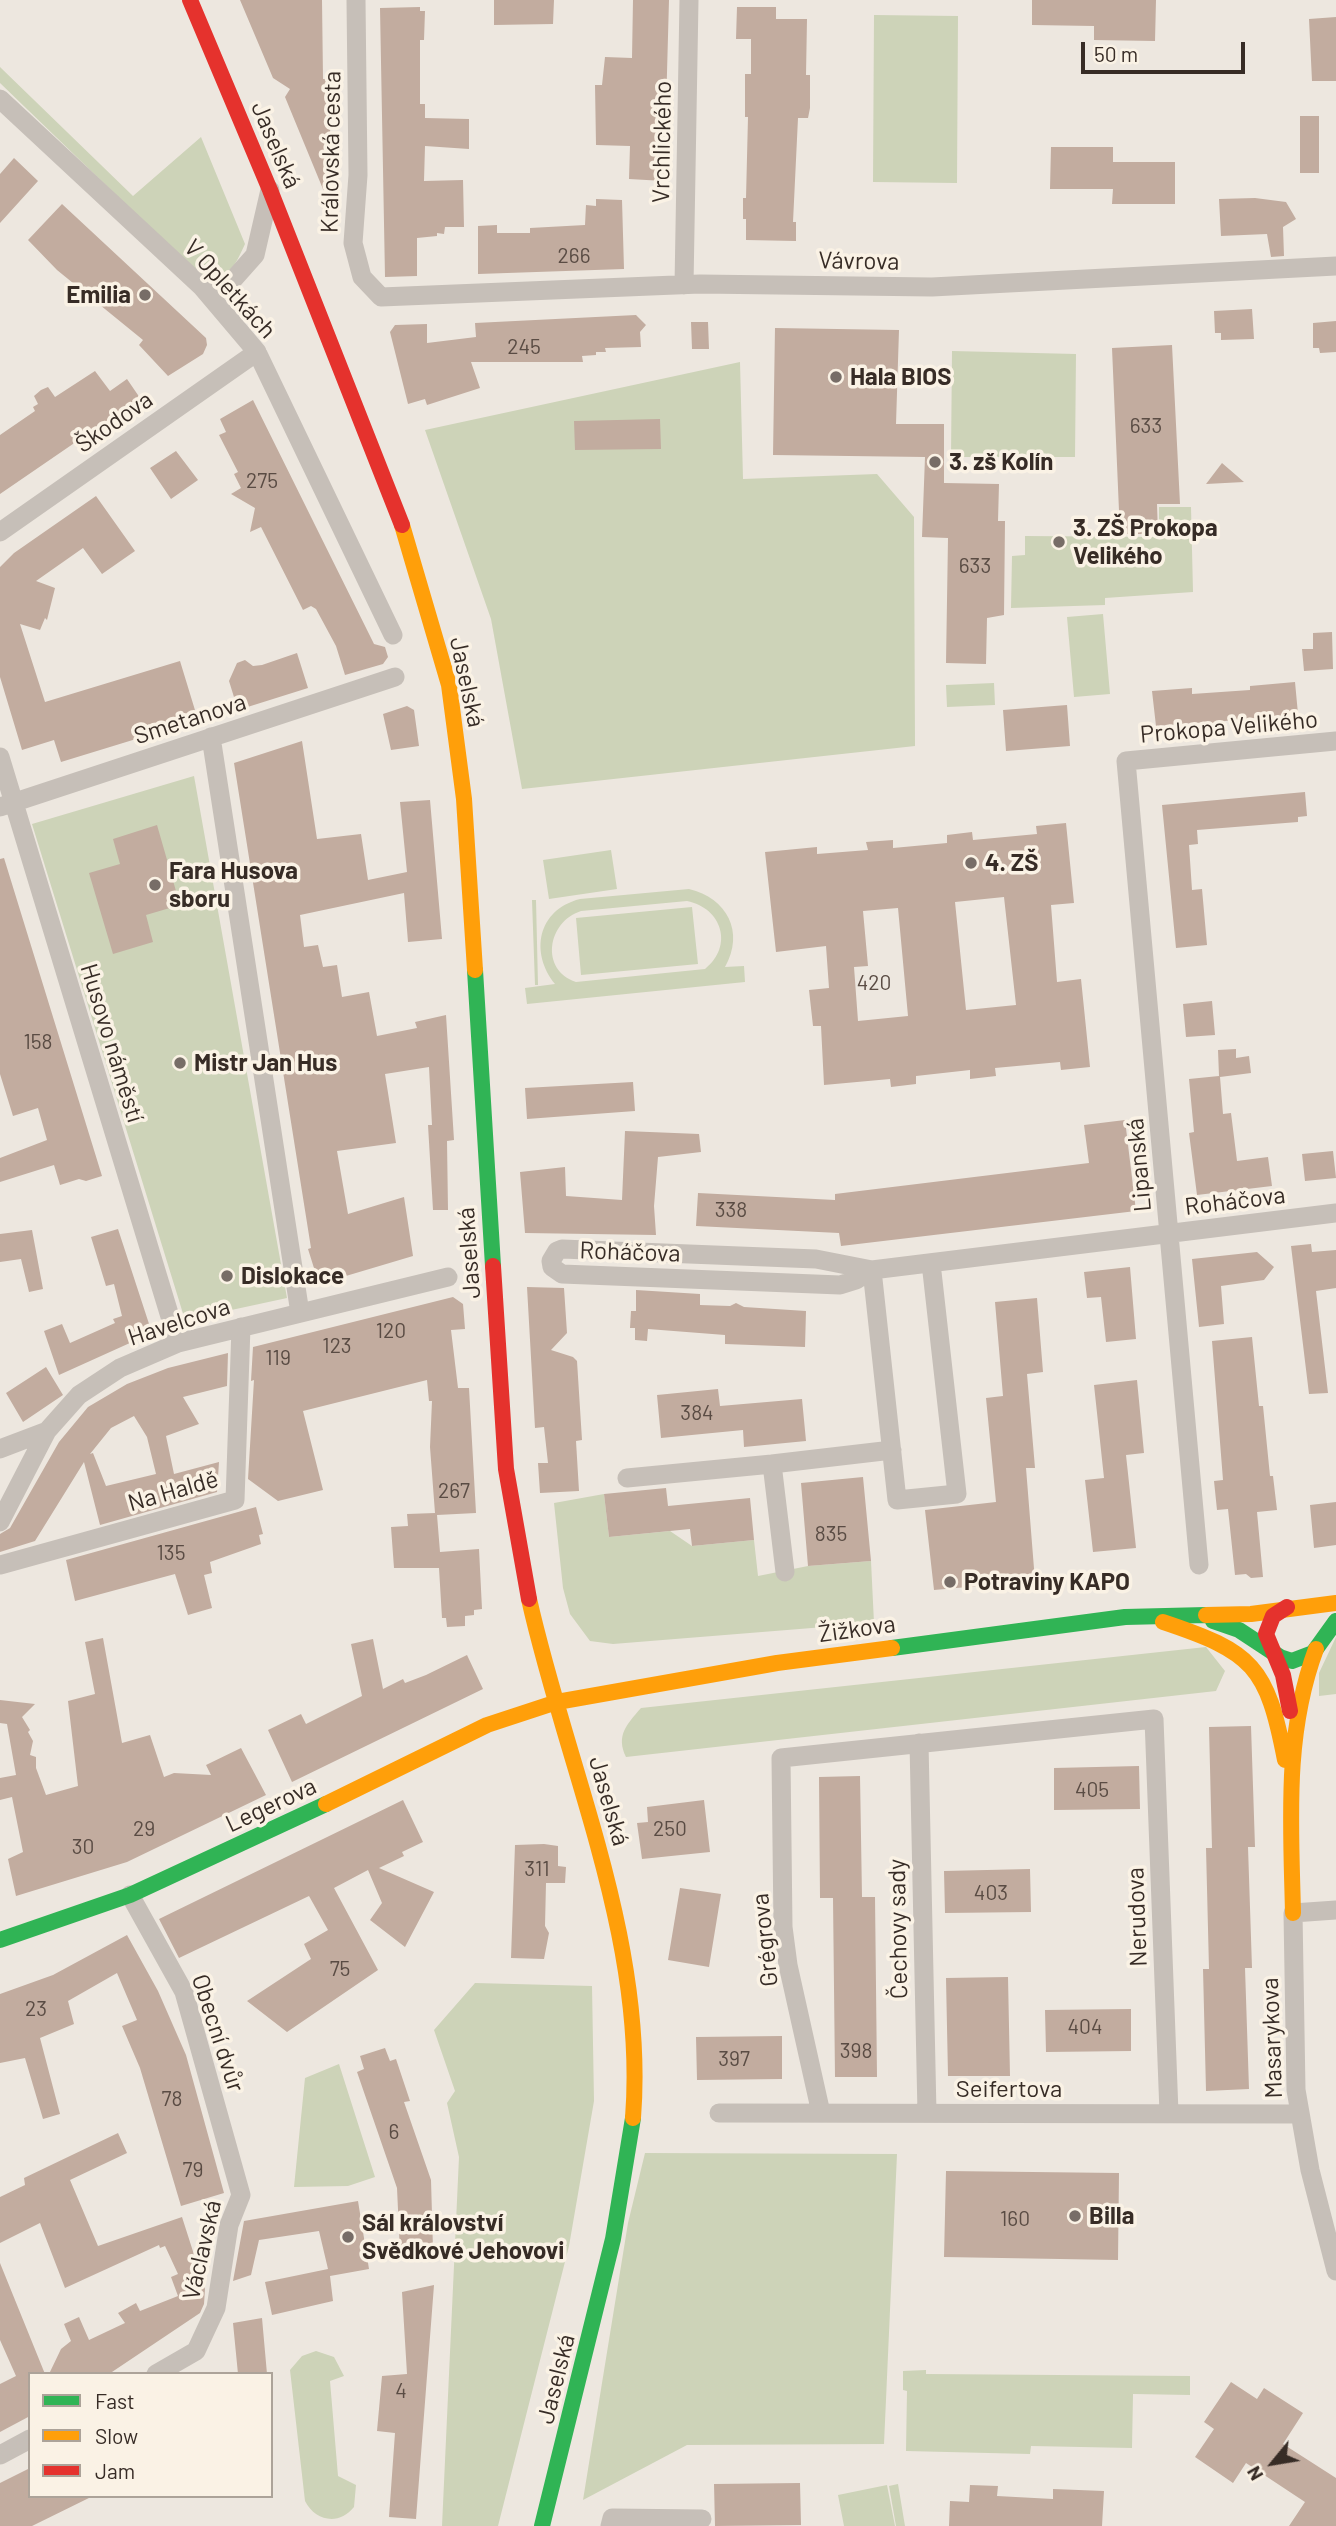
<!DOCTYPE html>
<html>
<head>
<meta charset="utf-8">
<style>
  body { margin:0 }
  #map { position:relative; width:1336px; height:2526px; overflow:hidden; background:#ede7df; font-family:Barlow,sans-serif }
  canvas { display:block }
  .legend { position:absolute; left:28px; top:2372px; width:245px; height:126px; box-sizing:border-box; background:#faf2e5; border:2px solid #aca399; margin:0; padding:9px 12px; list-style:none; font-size:21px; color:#372c26 }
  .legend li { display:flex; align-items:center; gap:14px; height:35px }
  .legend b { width:35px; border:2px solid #aca399 }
  .north { position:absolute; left:1238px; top:2428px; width:70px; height:70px; -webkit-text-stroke:5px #faf2e5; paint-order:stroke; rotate:240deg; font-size:19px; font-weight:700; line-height:28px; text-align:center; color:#372c26 }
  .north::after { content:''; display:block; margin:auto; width:24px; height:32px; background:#372c26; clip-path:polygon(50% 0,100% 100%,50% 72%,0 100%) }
  .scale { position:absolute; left:1081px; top:42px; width:164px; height:32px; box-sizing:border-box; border:4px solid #372c26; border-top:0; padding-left:9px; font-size:21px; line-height:24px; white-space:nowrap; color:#372c26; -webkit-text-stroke:5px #faf2e5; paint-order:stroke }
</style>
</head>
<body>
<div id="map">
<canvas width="1336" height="2526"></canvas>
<ul class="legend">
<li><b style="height:9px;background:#30b455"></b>Fast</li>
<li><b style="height:9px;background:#ff9f0a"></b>Slow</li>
<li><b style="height:9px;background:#e5322d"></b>Jam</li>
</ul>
<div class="north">N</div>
<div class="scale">50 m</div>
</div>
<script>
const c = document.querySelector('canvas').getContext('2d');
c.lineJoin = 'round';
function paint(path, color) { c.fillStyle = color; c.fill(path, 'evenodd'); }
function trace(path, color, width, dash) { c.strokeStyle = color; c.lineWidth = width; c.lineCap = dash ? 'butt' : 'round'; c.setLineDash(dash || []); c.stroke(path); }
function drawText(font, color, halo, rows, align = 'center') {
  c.font = font + ' Barlow,sans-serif'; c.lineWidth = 7; c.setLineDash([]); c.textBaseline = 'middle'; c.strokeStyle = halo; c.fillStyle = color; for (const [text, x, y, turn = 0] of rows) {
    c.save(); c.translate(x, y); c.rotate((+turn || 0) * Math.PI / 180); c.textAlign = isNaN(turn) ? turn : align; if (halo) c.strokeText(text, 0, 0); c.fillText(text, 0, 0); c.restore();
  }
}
const green = new Path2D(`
  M874 15 958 16 957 183 873 182Z
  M0 67 133 196 201 137 245 244C232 272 230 277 198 274L0 83Z
  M952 351 1076 354 1075 457H951Z
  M740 362 743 479 877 474 914 517 915 746 522 789 491 619 425 430Z
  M1159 507H1191L1193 592 1105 598V605L1011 608 1012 556 1025 555V536L1159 537Z
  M1103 614 1110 694 1074 697 1067 617Z
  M994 683 995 705 947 707 946 685Z
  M194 776 287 1298 185 1320 32 824Z
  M611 850 617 889 549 899 543 860Z
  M689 889C727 898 745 932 725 967L744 966 745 982 527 1004 525 988 555 984C530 953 537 910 580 899ZM687 901C722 908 734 946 705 969L576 982C540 970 547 922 581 911Z
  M532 900H536L538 985H535Z
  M692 907 698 964 581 975 576 918Z
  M604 1494 609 1537 670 1531 692 1546 754 1540 758 1576 808 1566 871 1561 874 1623 613 1644 590 1641 570 1614 563 1588 554 1503Z
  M1336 1637V1694L1319 1696V1673Z
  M1206 1647 1225 1671 1216 1691 626 1757C616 1736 626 1725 641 1708Z
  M475 1983 592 1986 594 2101 569 2246 498 2526H442L459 2157 447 2103 455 2091 434 2030Z
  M339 2064 375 2177 348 2186 294 2187 305 2078Z
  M645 2153 897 2154 884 2444 687 2445 583 2500 628 2223Z
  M316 2351 334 2357 344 2376 330 2381 338 2476 356 2485 354 2507C339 2526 315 2521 305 2501L290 2370 302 2356Z
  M926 2370V2374L1190 2376V2395L1133 2394 1132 2448 1031 2446 1030 2454 906 2451 907 2391 903 2390V2371Z
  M898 2484 905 2526H896L889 2486Z
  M887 2485 895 2526H844L838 2495Z`);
const building = new Path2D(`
  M240 0H322L323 79H329L332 211 285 97 290 89 273 78Z
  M494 0H554L553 24 494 25Z
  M633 0H669L664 181 629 179 630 146 596 145 595 85H602L605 57 632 58Z
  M1032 0H1156L1155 41 1094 40V26L1032 25Z
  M420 7V11H425L424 40H420V104H425V118L469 119V149L425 146 424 181 463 180 464 227H445L444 234 437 233V236L417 238V276L385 277 380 8Z
  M737 7H776V19H807L806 75H810V108L808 118H798L793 222H796V241L746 240V219H743V198H746L748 117H745V74H751V39H736Z
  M1336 17V81H1312L1309 19Z
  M1300 116H1319V173H1300Z
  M1051 147H1113V162H1175V204H1112L1113 189H1050Z
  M14 158 38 181 0 223V174Z
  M1255 198 1286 202 1296 219 1283 227 1284 256 1271 257 1267 234 1221 236 1219 199Z
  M596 199 622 200 624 269 478 274V226L497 225V233H530V228L585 225 586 205 596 206Z
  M62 204 206 338 207 345 203 354 168 376 139 345 143 340 57 270 28 240Z
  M1252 309 1254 339 1221 340V333H1215L1214 311Z
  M636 315 646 325 640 332 641 347 605 348 606 352H596V355L582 356 583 362H471L480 388 427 405 425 399 408 404 390 332 395 325 427 324V343L476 337 475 323Z
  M1336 321V352L1320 353 1319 348H1313V323Z
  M691 322H708L709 349H692Z
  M775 328 899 330 896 424H944V483L999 484 998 521H1005L1004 615 987 618 986 664 946 663 948 538 922 537 925 457 773 455Z
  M1172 345 1180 504H1157L1158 534H1120L1112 348Z
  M95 371 110 391 127 379 140 398 0 494V435L35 411 33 407 38 404 34 396 41 390 48 387 55 397Z
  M253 400 374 644 385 647 388 657 383 664 345 675 336 646 316 609 311 606 303 610 261 527 250 532 255 508 231 494 241 488 234 474 238 472 219 435 226 432 220 419Z
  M660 419 661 449 575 450 574 421Z
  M176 451 198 480 171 499 150 468Z
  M1222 463 1244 482 1206 484Z
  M96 496 135 551 102 574 83 548 36 581 55 588 47 620 45 618 40 630 20 624 45 702 180 661 198 720 61 762 54 740 22 750 0 677V567L14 553Z
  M1332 632 1333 669 1304 671 1302 649H1313V633Z
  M297 653 308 688 238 710 229 681 237 663 245 660 253 666 262 665Z
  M1295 682 1298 714 1225 721 1221 725 1208 726V722L1156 726 1152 691 1192 688V694L1250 690V686Z
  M1067 705 1070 746 1006 751 1003 710Z
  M407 706 414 710 419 746 391 750 383 714Z
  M302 741 317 839 361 834 368 880 407 872 400 802 430 800 442 939 408 942 404 893 300 915 304 947 318 945 323 967 337 965 342 997 369 992 377 1036 417 1028 415 1022 446 1015 454 1140 447 1141 448 1210H433L428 1125H432L429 1067 385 1074 396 1143 337 1151 348 1214 404 1197 413 1256 319 1284 308 1249 311 1248 234 763Z
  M1305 792 1307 816 1298 817V822L1197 830 1198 844 1189 845 1192 890 1202 889 1207 945 1176 948 1162 805Z
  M1066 823 1074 903 1051 905 1057 982 1081 979 1090 1067 1061 1070 1060 1062 995 1068 996 1076 970 1079V1070L916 1076V1084L891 1087 890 1079 824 1085 821 1026H813L809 990 829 988 826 946 776 952 765 852 817 847V854L868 850 866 842 893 840V848L947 843V835L972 832 973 840 1037 834 1036 826ZM1004 897 1016 1005 966 1010 955 902ZM898 908 908 1016 858 1021 854 967 868 966 863 911Z
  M157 825 180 905 146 915 153 942 113 954 89 873 120 864 113 839Z
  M4 858 102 1176 86 1181 79 1179 60 1185 54 1165 0 1182V1158L47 1140 38 1108 13 1116 0 1074V859Z
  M1212 1001 1215 1035 1186 1037 1183 1004Z
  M1236 1049V1058L1249 1056 1251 1073 1220 1077 1223 1114 1231 1113 1237 1161 1268 1157 1272 1186 1197 1195 1189 1133 1194 1132 1189 1079 1219 1076 1218 1050Z
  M633 1082 635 1111 527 1119 525 1088Z
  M1125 1120 1136 1211 841 1246 839 1233 696 1226 698 1193 835 1200V1194L1089 1163 1084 1125Z
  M625 1131 699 1134 701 1152 658 1157 654 1206 656 1235 525 1233 520 1172 565 1167 566 1196 622 1200Z
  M1333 1151 1336 1178 1305 1181 1302 1154Z
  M118 1229 152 1333 59 1375 44 1331 62 1324 70 1343 115 1323 113 1319 122 1316 114 1284 106 1286 91 1237Z
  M32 1230 43 1289 29 1292 21 1259 0 1262V1234Z
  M1311 1244 1312 1252 1336 1250V1288L1316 1291 1328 1393 1309 1394 1291 1246Z
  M1257 1252 1274 1267 1264 1280 1221 1286 1224 1324 1199 1327 1192 1259Z
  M1130 1267 1136 1339 1106 1342 1101 1297 1087 1298 1084 1272Z
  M527 1287 564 1288 567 1333 551 1350 573 1357 577 1361 582 1440 576 1441 579 1491 540 1493 538 1463H548L544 1427 535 1428Z
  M636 1290 700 1294V1305L730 1306 736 1303 744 1307 806 1311 805 1347 725 1344V1335L648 1329 647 1341 635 1340V1328H630L631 1311H636Z
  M453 1297 463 1304 465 1329 451 1330 458 1388H469L476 1513 437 1515 440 1552 479 1549 482 1609 474 1610V1615L465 1616V1626L447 1627 446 1618H442L439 1568H394L391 1527 408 1526 407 1514 435 1513 430 1447 432 1401H429L427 1380 303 1411 323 1490 278 1501 248 1479 254 1380 251 1381 253 1347Z
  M1037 1298 1043 1372 1027 1374 1035 1468H1026L1035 1581 934 1590 925 1510 996 1502 986 1398 1003 1396 995 1302Z
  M1252 1337 1259 1406H1263L1270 1476H1273L1277 1510 1257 1512 1263 1577 1251 1578 1246 1574 1235 1575 1228 1509 1217 1510 1214 1481 1223 1480 1212 1341Z
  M228 1353 227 1386 183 1397 199 1424 166 1436 174 1474 219 1462 217 1492 100 1525 84 1462 35 1541 0 1552V1534L10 1528 59 1442 88 1407 127 1384 168 1368ZM134 1416 147 1437 156 1474 106 1486 93 1453 90 1454 111 1428Z
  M46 1367 63 1395 23 1422 6 1393Z
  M1137 1380 1144 1453 1126 1455 1136 1548 1093 1552 1085 1480 1104 1478 1094 1385Z
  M718 1389 720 1406 802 1399 806 1441 744 1447 743 1430 661 1438 657 1395Z
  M863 1477 871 1561 808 1566 801 1483Z
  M666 1488 668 1506 750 1498 754 1540 692 1546 690 1529 609 1537 604 1494Z
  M1336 1502V1545L1314 1548 1310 1505Z
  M256 1507 263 1534 259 1535 261 1544 210 1562 212 1573 204 1575 212 1608 188 1615 175 1574 75 1601 66 1560Z
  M103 1638 122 1743 150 1735 164 1777 174 1773 211 1775 206 1765 241 1748 266 1795 127 1862 16 1896 8 1859 23 1852 12 1797 0 1800V1778L16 1775 7 1724 0 1723V1700L35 1704 22 1717 30 1730 28 1732 33 1741 30 1755 36 1757V1768L46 1795 78 1786 68 1701 95 1694 85 1642Z
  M373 1639 383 1689 403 1679 405 1683 426 1675 467 1655 483 1689 292 1782 268 1730 301 1714 306 1724 362 1696 351 1644Z
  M1251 1726 1255 1847H1248L1252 1968H1245L1249 2089 1206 2091 1203 1969H1209L1206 1848H1212L1209 1727Z
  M1139 1766 1140 1809 1054 1810V1768Z
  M860 1776 862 1897H875L877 2077H835L833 1898H820L819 1777Z
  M403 1800 423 1842 402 1852 404 1856 379 1868 434 1892 405 1947 370 1920 382 1903 368 1870 334 1888 378 1970 287 2032 247 2001 311 1959 304 1944 328 1930 309 1896 179 1958 159 1919Z
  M704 1800 710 1852 642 1859 637 1823 648 1822 647 1807Z
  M544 1844 558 1846V1866L566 1867 565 1883H546L545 1926 549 1933 544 1959 511 1958 515 1845Z
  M1030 1869 1031 1912 945 1913 944 1871Z
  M680 1888 721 1894 709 1967 668 1960Z
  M127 1935 158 1991 186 2055 224 2193 181 2206 140 2068 122 2026 137 2020 117 1973 68 2001 74 2024 40 2038 60 2114 43 2119 25 2058 0 2063V1994L53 1975Z
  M1008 1977 1010 2076H948L946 1978Z
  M1131 2009V2051L1046 2052 1045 2010Z
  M782 2036V2079L697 2080 696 2037Z
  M385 2048 390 2061 396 2059 410 2101 404 2102 431 2180 433 2249 400 2253 397 2188 357 2072 364 2069 360 2056Z
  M118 2133 127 2153 70 2180 98 2246 182 2217 205 2289 204 2304 200 2313 109 2374H49L61 2349 71 2341 64 2324 79 2317 89 2340 125 2323 118 2313 136 2303 140 2311 178 2296 171 2277 178 2274 165 2246 160 2248 159 2245 65 2288 40 2223 0 2243V2197L25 2185 24 2178Z
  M946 2171 1119 2173 1118 2260 944 2257Z
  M358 2201 369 2269 330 2276 333 2301 272 2315 265 2282 328 2269 319 2231 259 2240 251 2275 233 2281 244 2221Z
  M0 2263 45 2374H30V2416L0 2432V2384L16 2376 0 2340Z
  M434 2285 416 2519 389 2517 395 2433 377 2431 382 2376 407 2374 402 2292Z
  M262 2318 267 2374H238L233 2323Z
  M1231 2382 1257 2399 1264 2388 1303 2413 1283 2444 1336 2478V2526H1289L1305 2502 1246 2463 1233 2483 1195 2457 1214 2429 1204 2422Z
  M30 2468V2496H93L32 2526H0V2483Z
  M800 2483 801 2525 715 2526 714 2484Z
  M970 2485 998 2486 997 2496 1053 2499V2489L1104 2491 1102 2526H949L950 2501 969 2502Z`);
const street = new Path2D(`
  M356 0 358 175 353 243 362 277 381 297 700 284 932 287 1336 266
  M0 99 202 287 257 352 393 635
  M684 285 689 0
  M202 287 231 282 255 255 270 190
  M0 532 257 352
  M211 737 300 1313
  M0 757 178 1343
  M0 807 395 677
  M872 1270 856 1280 840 1285 562 1274 552 1267 551 1261 557 1251 562 1249 816 1259 872 1270 1336 1213
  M872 1270 897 1500 957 1494 931 1263
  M0 1449 47 1431
  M627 1478 772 1464
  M0 1522 47 1431 79 1395 120 1368 178 1343 448 1277
  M0 1565 235 1500 241 1327
  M1199 1565 1126 761 1336 741
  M785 1572 772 1464 892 1450
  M919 1743 927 2113
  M130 1895 184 1992 241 2195 229 2225 216 2308 196 2351 156 2374
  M1336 1910 1293 1913 1296 2090 1310 2170 1336 2271
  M719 2113 1299 2114
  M821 2113 788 1965 783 1927 781 1758 1154 1719 1169 2113
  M0 2455 30 2439
  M610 2526 612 2518 702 2519`);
const fast = new Path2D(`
  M475 970 493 1266
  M1213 1621 1239 1630 1280 1657 1292 1661 1313 1653 1336 1621
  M892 1648 1125 1617 1206 1615
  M0 1940 130 1895 326 1804
  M542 2526 613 2239 633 2118`);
const slow = new Path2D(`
  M402 525 449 685 464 799 475 970
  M529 1599C567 1769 647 1939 633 2118
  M1206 1615 1251 1614 1336 1603
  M1163 1622C1253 1652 1267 1666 1285 1760
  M326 1804 487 1725 557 1702 777 1663 892 1648
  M1293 1913C1291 1823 1284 1735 1316 1649`);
const jam = new Path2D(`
  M190 0 270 190 402 525
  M493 1266 506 1469 529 1599
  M1287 1607 1273 1616 1266 1634 1283 1675 1290 1711`);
const markers = [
  [145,295,7,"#776d67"],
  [836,377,7,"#776d67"],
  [935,462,7,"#776d67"],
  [1059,542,7,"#776d67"],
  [971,863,7,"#776d67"],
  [155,885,7,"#776d67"],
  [180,1063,7,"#776d67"],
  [227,1276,7,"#776d67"],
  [950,1582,7,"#776d67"],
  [1075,2216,7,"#776d67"],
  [348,2237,7,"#776d67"]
];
const numberNames = [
  ["266",574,256],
  ["245",524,347],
  ["633",1146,426],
  ["275",262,481],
  ["633",975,566],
  ["420",874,983],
  ["158",38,1042],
  ["338",731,1210],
  ["120",391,1331],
  ["123",337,1346],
  ["119",278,1358],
  ["384",697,1413],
  ["267",454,1491],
  ["835",831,1534],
  ["135",171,1553],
  ["405",1092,1790],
  ["29",144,1829],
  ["250",670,1829],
  ["30",83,1847],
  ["311",537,1869],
  ["403",991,1893],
  ["75",340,1969],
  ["23",36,2009],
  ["404",1085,2027],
  ["398",856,2051],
  ["397",734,2059],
  ["78",172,2099],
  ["6",394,2132],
  ["79",193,2170],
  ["160",1015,2219],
  ["4",401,2391]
];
const streetNames = [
  ["Vrchlického",662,142,-89],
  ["Jaselská",276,145,67],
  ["Královská cesta",331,152,-89],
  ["Vávrova",859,261,1],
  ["V Opletkách",230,289,48],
  ["Škodova",114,422,-35],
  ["Jaselská",467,682,78],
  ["Smetanova",190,719,-18],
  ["Prokopa Velikého",1229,727,-5],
  ["Husovo náměstí",112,1043,73],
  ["Lipanská",1139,1165,-95],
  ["Roháčova",1235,1201,-7],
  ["Roháčova",630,1252,2],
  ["Jaselská",469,1253,-94],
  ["Havelcova",179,1322,-18],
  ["Na Haldě",173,1491,-16],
  ["Žižkova",857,1629,-8],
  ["Jaselská",609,1801,74],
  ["Legerova",271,1805,-25],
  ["Nerudova",1137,1917,-92],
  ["Čechovy sady",898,1929,-91],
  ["Grégrova",765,1940,-96],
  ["Obecní dvůr",218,2033,72],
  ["Masarykova",1272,2038,-92],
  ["Seifertova",1009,2089],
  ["Václavská",202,2250,-77],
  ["Jaselská",556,2379,-76]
];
const poiNames = [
  ["Emilia",131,295,"right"],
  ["Hala BIOS",850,377],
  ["3. zš Kolín",949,462],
  ["3. ZŠ Prokopa",1073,528],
  ["Velikého",1073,556],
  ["4. ZŠ",985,863],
  ["Fara Husova",169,871],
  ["sboru",169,899],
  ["Mistr Jan Hus",194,1063],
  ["Dislokace",241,1276],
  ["Potraviny KAPO",964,1582],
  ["Billa",1089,2216],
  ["Sál království",362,2223],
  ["Svědkové Jehovovi",362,2251]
];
paint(green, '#cdd3b8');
paint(building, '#c2ac9f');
trace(street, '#c6bfb8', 19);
trace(fast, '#30b455', 16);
trace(slow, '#ff9f0a', 16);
trace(jam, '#e5322d', 16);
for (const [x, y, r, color] of markers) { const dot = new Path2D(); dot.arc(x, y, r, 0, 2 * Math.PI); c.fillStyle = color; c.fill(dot); trace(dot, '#faf2e5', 2.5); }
drawText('21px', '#5a4c44', null, numberNames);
drawText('24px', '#372c26', '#faf2e5', streetNames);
drawText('bold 24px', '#372c26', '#faf2e5', poiNames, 'left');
</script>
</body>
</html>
